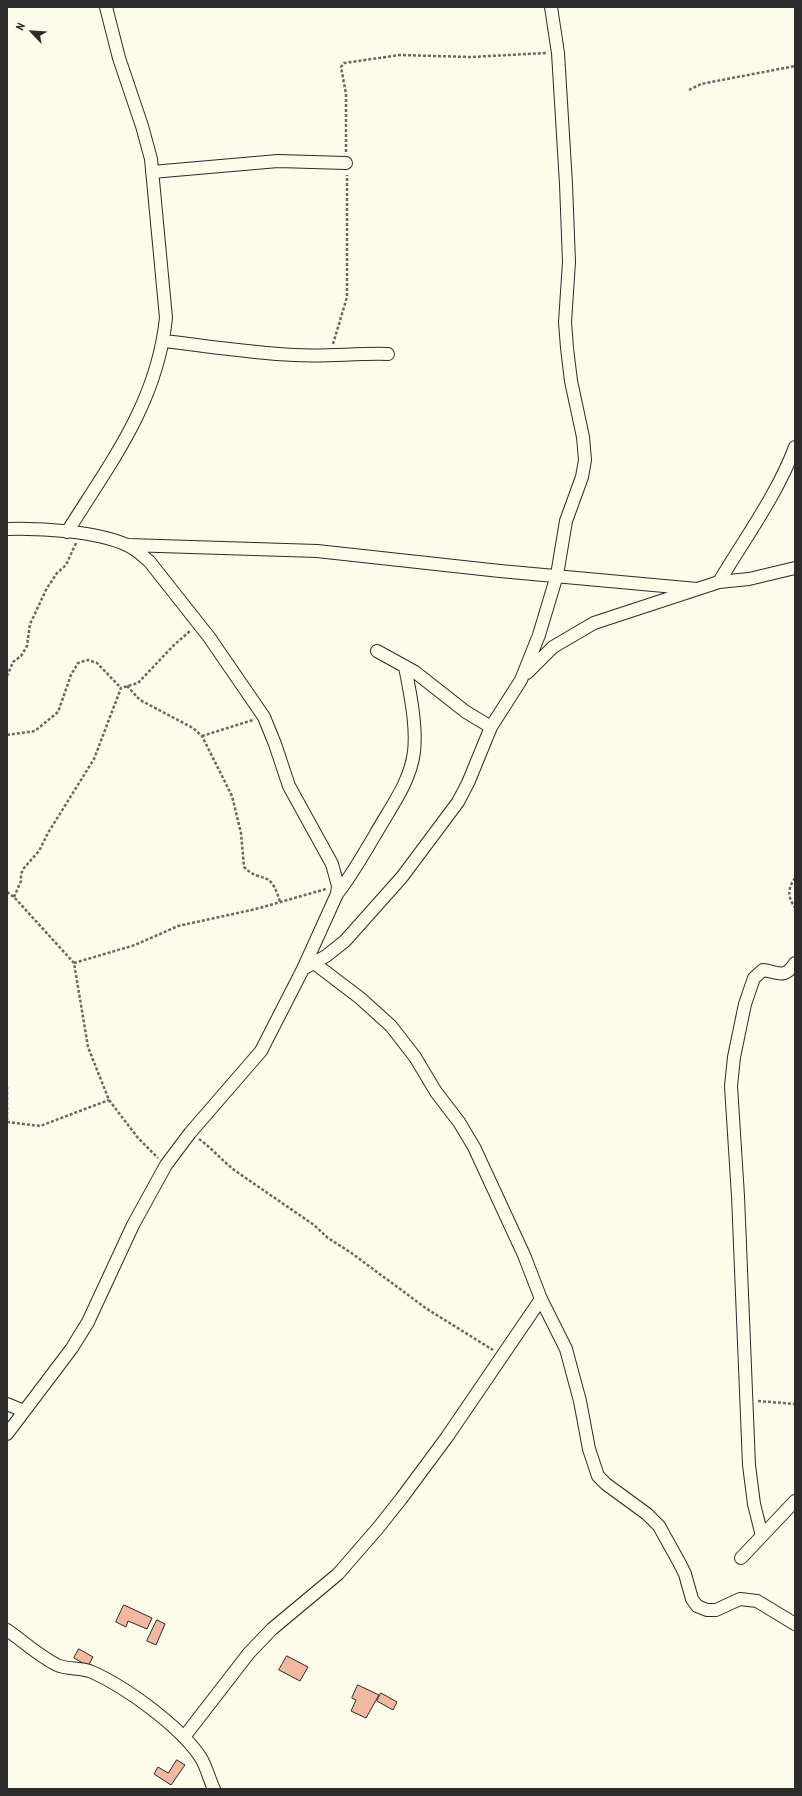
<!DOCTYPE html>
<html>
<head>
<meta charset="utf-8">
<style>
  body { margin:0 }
  #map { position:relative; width:802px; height:1796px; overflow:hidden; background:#fdfbea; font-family:"Roboto Condensed",sans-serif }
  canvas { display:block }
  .frame { position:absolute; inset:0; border:8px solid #2b2b2b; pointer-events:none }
  .north { position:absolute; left:12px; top:12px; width:40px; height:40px; -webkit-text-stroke:3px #fdfbea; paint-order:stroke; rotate:295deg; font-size:11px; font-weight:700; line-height:16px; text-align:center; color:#2b2b2b }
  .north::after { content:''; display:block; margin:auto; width:14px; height:18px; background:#2b2b2b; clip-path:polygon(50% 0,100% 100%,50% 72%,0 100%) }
</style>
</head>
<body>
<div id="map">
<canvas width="802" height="1796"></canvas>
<div class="frame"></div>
<div class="north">N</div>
</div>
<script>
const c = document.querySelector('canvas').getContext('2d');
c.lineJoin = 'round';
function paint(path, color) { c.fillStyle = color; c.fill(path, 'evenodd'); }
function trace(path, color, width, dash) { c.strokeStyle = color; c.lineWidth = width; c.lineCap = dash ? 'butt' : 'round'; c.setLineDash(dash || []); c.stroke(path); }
const building = new Path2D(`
  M124 1605 152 1618 147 1629 128 1621 126 1627 116 1622Z
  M157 1620 165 1624 156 1645 147 1641Z
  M79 1649 93 1657 88 1666 74 1658Z
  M287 1656 308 1667 300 1681 279 1670Z
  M358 1685 379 1695 366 1718 351 1711 356 1700 352 1698Z
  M381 1693 397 1702 393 1710 377 1701Z
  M177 1760 185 1765 171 1785 154 1774 158 1767 168 1773Z`);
const path = new Path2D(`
  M689 90 701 84 795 66
  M346 152V94L341 67 344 63 400 55 471 57 547 53
  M333 344 347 297V175
  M7 676 13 662 21 656 27 646 30 624 47 588 57 573 66 565 76 543
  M127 686 140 700 193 728 202 736 232 796 241 833 244 867C262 885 270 867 280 902
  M7 735 35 731 58 712 71 675 78 663 88 660 97 663 121 688
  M202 736 253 720
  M795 878C788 888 787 897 795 907
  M7 892 14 897 74 963 88 1047 109 1100 138 1138 158 1158
  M14 897 21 881V874L24 868 39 851 48 833 94 759 121 688 138 683 174 645 190 631
  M74 963 135 945 178 926 256 909 326 889
  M7 1087V1122L40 1126 109 1100
  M199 1139C213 1149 223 1162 237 1172L314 1225 328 1238 350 1252 427 1309 493 1350
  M758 1401 795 1404`);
const street = new Path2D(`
  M152 172 278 161 346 163
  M164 341C207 346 250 353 294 355 325 357 357 353 388 354
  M7 529C41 528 96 531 127 545 136 549 142 555 149 561L209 637 264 717 275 744 289 786 332 864 338 886 337 894 303 969 261 1051 190 1133 166 1165 133 1225 88 1322 72 1348 7 1434
  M67 532C111 462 157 403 166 318L151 159 142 126 119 58 106 7
  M128 545 317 551 500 571 697 589
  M719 582C745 538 777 495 795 447
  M377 651 415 672 466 712 491 727
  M527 673 553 647 594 623 719 582 749 579 795 568
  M337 894C352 875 363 855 375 835 390 808 410 783 414 752 417 726 410 692 405 667
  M314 963 360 998 391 1026 415 1057 436 1092 459 1122 474 1147 524 1255 541 1299 566 1349 580 1401 589 1449 598 1476 606 1484 647 1514 659 1526 679 1562 685 1574 692 1599 697 1606 707 1610H716L740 1599 757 1601 795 1624
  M303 969 326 956 345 941 402 877 458 802 468 783 491 727 521 680 539 635 557 575 566 521 582 477 585 460 583 437 571 381 567 348 565 322 569 262 566 184 558 53 551 7
  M7 1404 24 1411
  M762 1536 754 1504 749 1465 738 1196 731 1086 734 1057 745 1004 754 978 763 970C778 972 784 980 795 963
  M741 1558 795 1501
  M7 1630C23 1641 39 1656 57 1665 68 1670 81 1667 92 1672 126 1687 181 1727 201 1758 207 1768 209 1779 214 1789
  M184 1737 249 1653 272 1629 338 1574 378 1528 401 1499 447 1437 541 1299`);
paint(building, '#f2b8a0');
trace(building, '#2b2b2b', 1);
trace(street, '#2b2b2b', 14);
trace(path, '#6a6964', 2.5, [3, 2]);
trace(street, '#fdfbea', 12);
</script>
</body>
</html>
